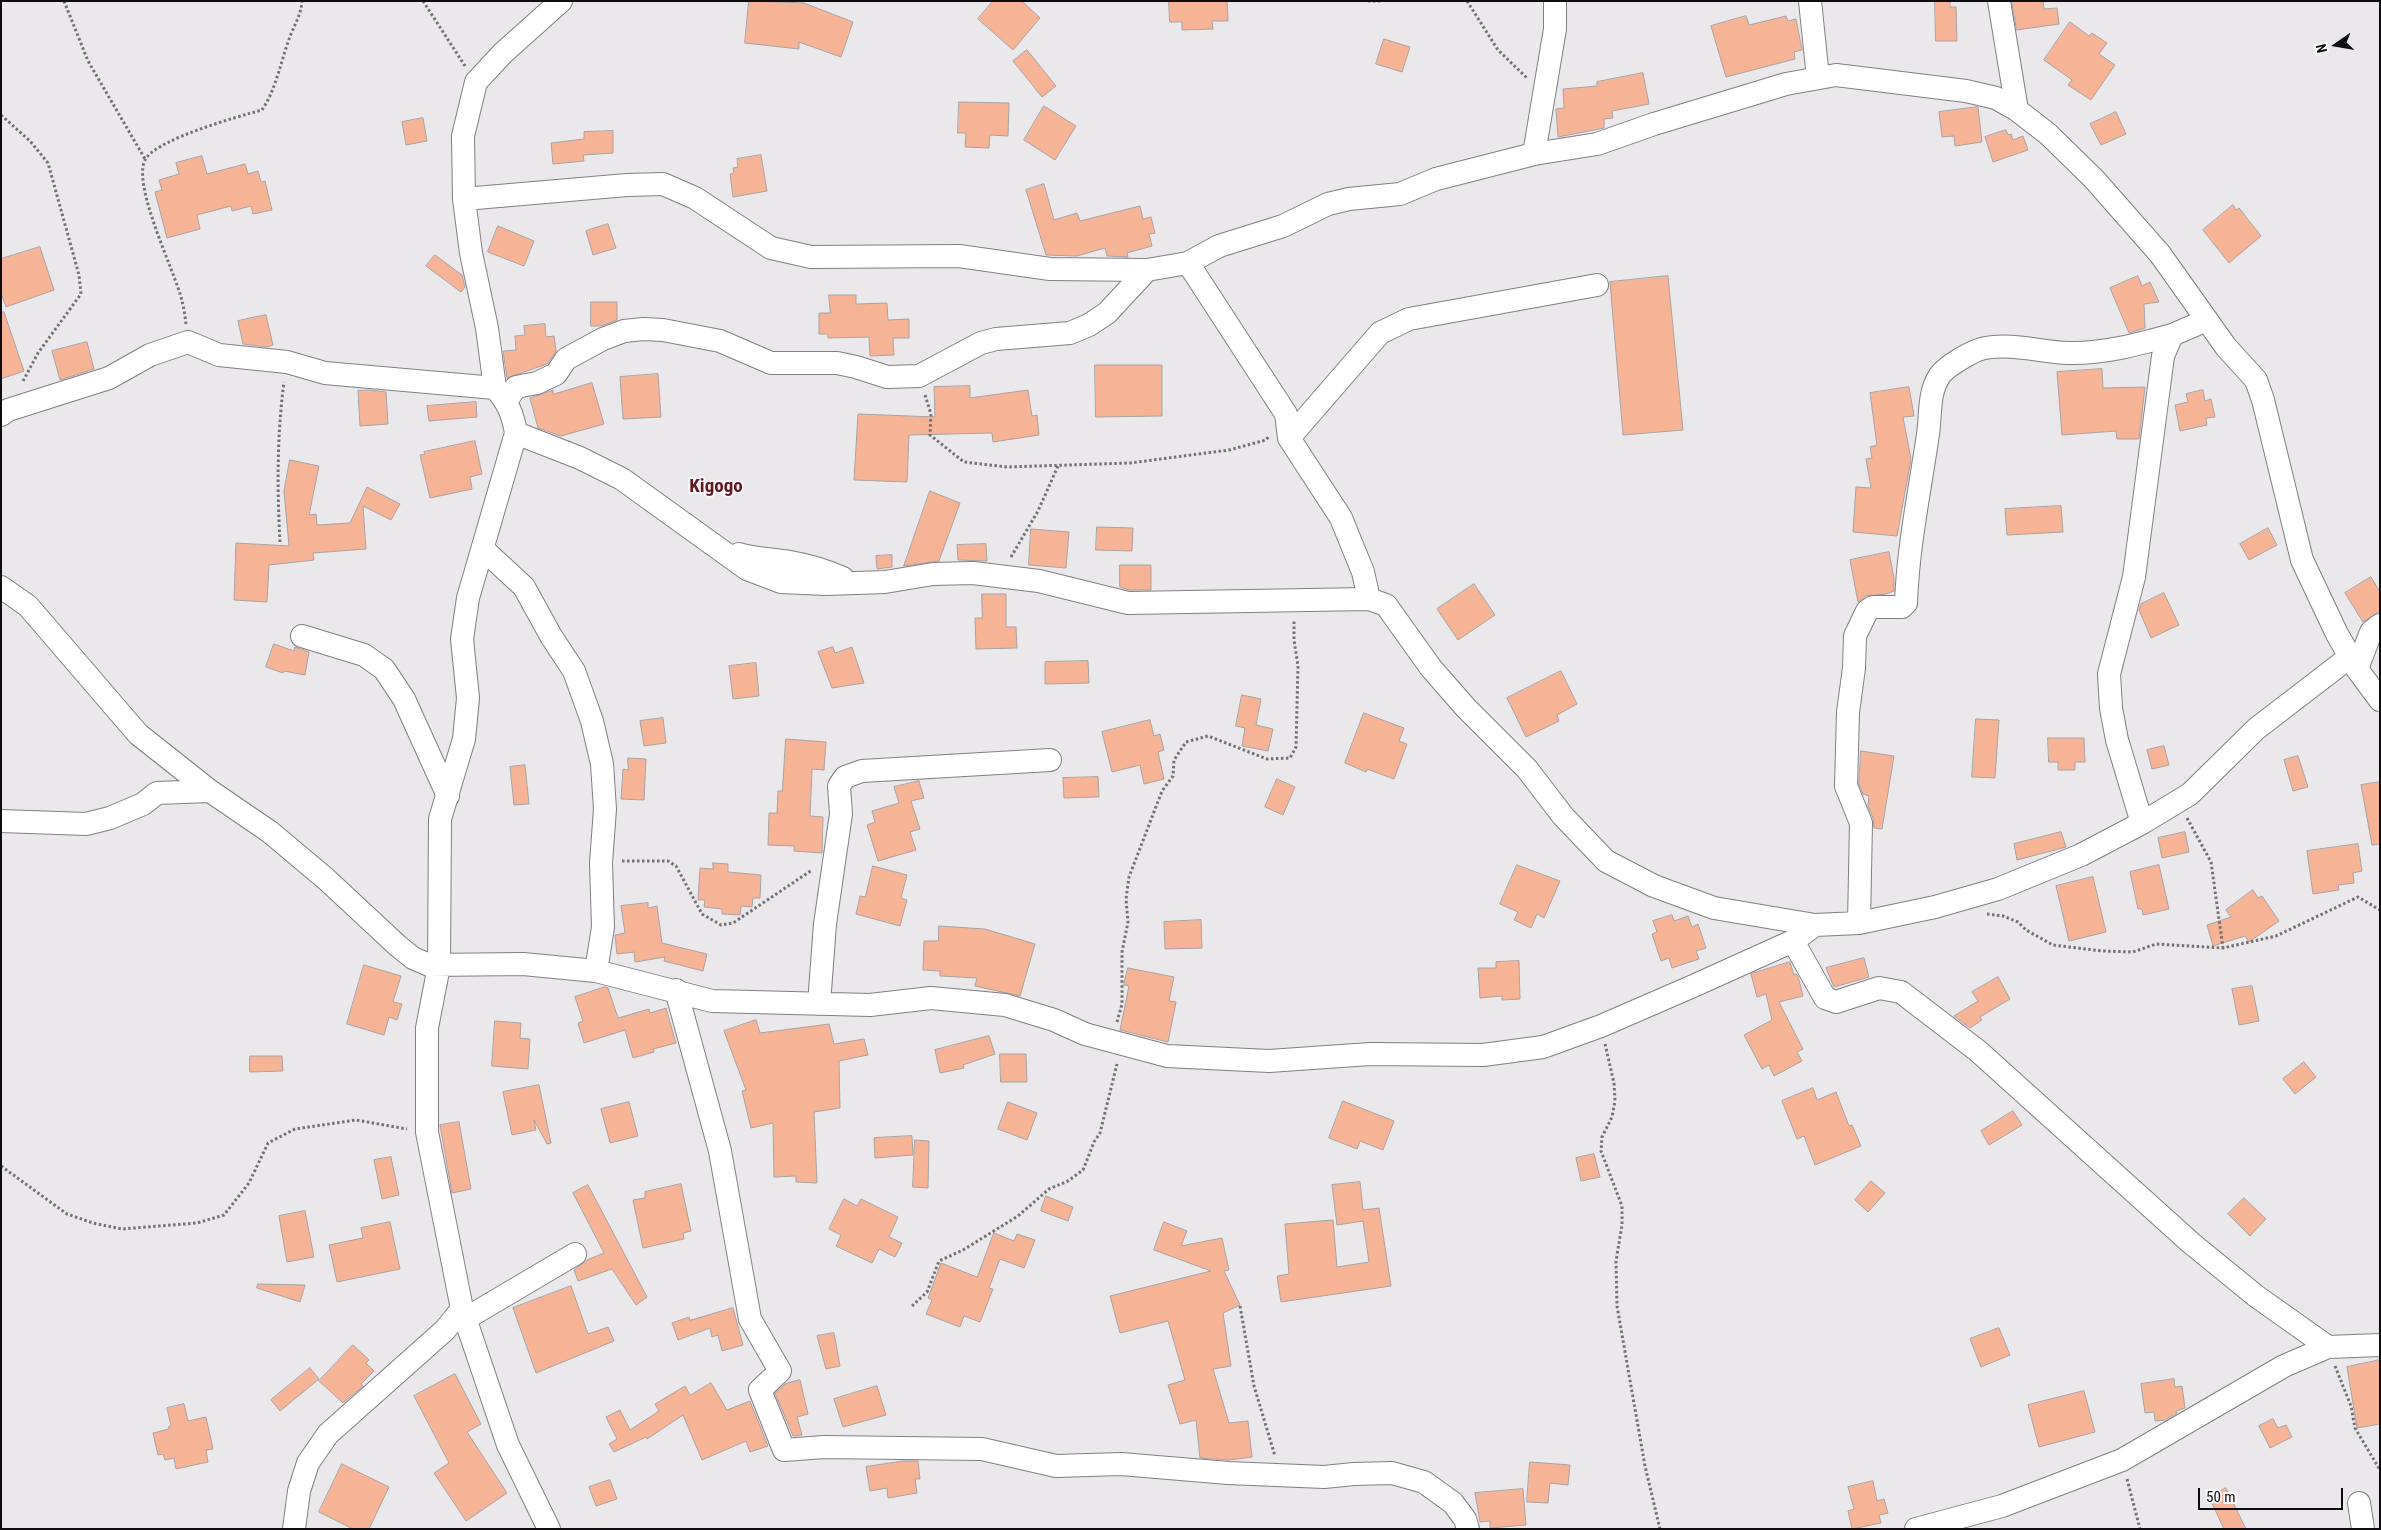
<!DOCTYPE html>
<html>
<head>
<meta charset="utf-8">
<style>
  body { margin:0 }
  #map { position:relative; width:2381px; height:1530px; overflow:hidden; background:#ebe8ec; font-family:"Roboto Condensed",sans-serif }
  canvas { display:block }
  .frame { position:absolute; inset:0; border:2px solid #0e0c0e; pointer-events:none }
  .north { position:absolute; left:2311px; top:20px; width:50px; height:50px; -webkit-text-stroke:4px #f8f5f9; paint-order:stroke; rotate:257deg; font-size:14px; font-weight:700; line-height:20px; text-align:center; color:#0e0c0e }
  .north::after { content:''; display:block; margin:auto; width:18px; height:22px; background:#0e0c0e; clip-path:polygon(50% 0,100% 100%,50% 72%,0 100%) }
  .scale { position:absolute; left:2198px; top:1488px; width:145px; height:22px; box-sizing:border-box; border:2px solid #0e0c0e; border-top:0; padding-left:6px; font-size:15px; line-height:18px; white-space:nowrap; color:#0e0c0e; -webkit-text-stroke:4px #f8f5f9; paint-order:stroke }
</style>
</head>
<body>
<div id="map">
<canvas width="2381" height="1530"></canvas>
<div class="frame"></div>
<div class="north">N</div>
<div class="scale">50 m</div>
</div>
<script>
const c = document.querySelector('canvas').getContext('2d');
c.lineJoin = 'round';
function paint(path, color) { c.fillStyle = color; c.fill(path, 'evenodd'); }
function trace(path, color, width, dash) { c.strokeStyle = color; c.lineWidth = width; c.lineCap = dash ? 'butt' : 'round'; c.setLineDash(dash || []); c.stroke(path); }
function drawText(font, color, halo, rows, align = 'center') {
  c.font = font + ' "Roboto Condensed",sans-serif'; c.lineWidth = 4; c.setLineDash([]); c.textBaseline = 'middle'; c.strokeStyle = halo; c.fillStyle = color; for (const [text, x, y, turn = 0] of rows) {
    c.save(); c.translate(x, y); c.rotate((+turn || 0) * Math.PI / 180); c.textAlign = isNaN(turn) ? turn : align; if (halo) c.strokeText(text, 0, 0); c.fillText(text, 0, 0); c.restore();
  }
}
const building = new Path2D(`
  M749 1 804 3 853 22 841 57 799 42V49L745 43Z
  M993 1H1022L1040 18 1013 50 978 19Z
  M1169 1H1227L1228 21H1212L1213 29 1182 30V22H1170Z
  M1935 1H1950V7H1956L1957 41H1936Z
  M2012 1H2043L2044 9 2057 8 2059 24 2017 30Z
  M1746 16 1749 25 1786 16 1788 21 1796 19 1802 50 1794 52 1795 59 1726 77 1711 26Z
  M2070 22 2089 36 2092 33 2107 43 2099 54 2115 65 2091 100 2068 85 2072 80 2044 60Z
  M1384 39 1410 47 1402 72 1376 64Z
  M1027 50 1056 86 1042 97 1013 61Z
  M1643 73 1649 104 1612 111 1613 118 1604 119V128L1558 137 1556 109 1564 108 1563 89 1597 86V82Z
  M959 102 1009 103 1008 136 990 135 989 148 965 147 966 133H958Z
  M1044 106 1076 126 1055 160 1024 140Z
  M1978 107 1982 142 1955 146 1954 136 1942 137 1939 112Z
  M2116 112 2126 134 2101 145 2090 124Z
  M423 118 427 141 406 145 402 122Z
  M2006 130 2008 135 2011 134 2013 140 2023 136 2028 150 1993 162 1985 137Z
  M613 131V153L583 155 584 161 553 164 551 143 584 139V132Z
  M761 155 767 191 733 197 730 174 734 173 733 168 738 167 737 159Z
  M202 156 207 174 245 164 248 174 258 171 261 182 265 181 272 210 253 214 251 206 232 211 231 206 197 215 200 229 167 238 155 192 162 190 159 180 179 174 176 163Z
  M1044 184 1054 220 1077 213 1080 221 1140 206 1143 219 1151 217 1155 233 1149 234 1152 246 1127 253 1128 257 1107 256 1105 248 1077 256 1046 255 1026 190Z
  M2233 205 2236 210 2239 208 2261 236 2229 263 2203 230Z
  M608 224 616 248 593 255 586 231Z
  M498 226 534 241 524 266 488 252Z
  M40 247 54 290 6 307 1 293V259Z
  M435 255 462 275 465 287 461 292 426 266Z
  M1668 276 1683 430 1623 435 1610 282Z
  M2138 276 2142 286 2150 282 2159 302 2144 304 2145 328 2129 333 2110 288Z
  M829 295H856V304L887 303 888 320 909 319V338H893L894 355 870 356 869 337 828 338V334H819V313H830Z
  M591 302H617V320L601 326H591Z
  M4 312 24 371 1 379V313Z
  M266 315 273 345 267 347 243 344 238 321Z
  M545 324 546 337 554 336 556 351 547 364 507 378 503 351 516 350 515 336 525 335 524 326Z
  M87 342 94 369 60 380 52 351Z
  M1095 365H1162V416L1096 417Z
  M2102 369 2103 388 2145 387 2139 439H2117L2116 431 2062 435 2057 372Z
  M658 374 661 417 623 419 620 377Z
  M592 383 604 424 561 436 538 428 530 398 553 390V394Z
  M970 386V398L1028 390 1032 416 1037 415 1039 435 993 442 992 433 909 435 907 482 854 480 858 414 935 417 934 387Z
  M1909 387 1914 416 1903 417 1911 459 1897 536 1853 532 1856 487 1871 488 1866 459 1872 458 1870 447 1877 445 1870 393Z
  M368 390 386 392 388 424 360 426 358 391Z
  M2203 390 2205 401 2211 399 2215 417 2206 418 2207 425 2180 431 2175 405 2188 402 2186 394Z
  M476 402 477 417 429 421 427 406Z
  M475 441 482 474 470 477 472 489 430 498 420 455 425 454 424 452Z
  M290 460 319 466 309 515 316 514 317 525 350 523 367 487 400 504 391 520 363 506 366 549 313 553 314 560 269 565 267 602 234 600 236 543 289 546 284 491Z
  M930 491 960 503 939 561 904 566Z
  M2061 506 2063 532 2007 535 2005 509Z
  M1097 527 1133 528 1132 551 1096 550Z
  M2268 528 2277 545 2249 560 2240 544Z
  M1031 529 1069 532 1066 568 1029 565Z
  M986 544 987 561 958 560 957 545Z
  M1889 552 1894 578V591L1886 594 1866 596 1858 602 1850 560Z
  M892 555V567L877 569 876 556Z
  M1120 565H1151V590H1129L1120 587Z
  M2371 577 2380 592V611L2363 622 2345 593Z
  M1474 584 1495 615 1458 640 1437 609Z
  M2164 593 2179 625 2151 638 2139 610 2141 604Z
  M982 594H1006V627H1016L1017 648 976 649 975 618H982Z
  M274 644 294 651 295 647 309 652 305 675 284 671 283 673 266 667Z
  M833 647 835 653 852 647 864 683 832 688 818 652Z
  M1088 661 1089 683 1045 684V662Z
  M756 663 759 696 733 699 729 666Z
  M1561 671 1577 704 1557 715 1559 721 1526 737 1507 698Z
  M1242 695 1261 699 1256 725 1273 729 1268 751 1242 746 1245 728 1236 726Z
  M1364 713 1404 728 1399 741 1407 744 1394 779 1367 769 1366 772 1345 763Z
  M663 718 666 743 644 746 640 721Z
  M1976 719 1999 720 1995 778 1972 777Z
  M1150 720 1154 736 1160 734 1164 750 1158 752 1164 779 1144 784 1140 765 1112 772 1102 732Z
  M2048 738H2084L2085 762H2075V770H2058V762H2049Z
  M786 739 826 742 824 770 812 769 810 816 823 817 822 853 794 851V846L768 845 769 813H777L778 791H782Z
  M2164 746 2169 765 2152 769 2147 750Z
  M1861 751 1894 756 1882 829 1874 828 1873 818 1868 806 1869 796 1863 794 1859 784Z
  M2298 756 2308 787 2293 791 2284 760Z
  M628 758 646 759 644 800 621 799 623 769 628 770Z
  M525 765 529 804 514 805 510 767Z
  M1098 777 1099 797 1064 798 1063 778Z
  M1277 779 1295 787 1283 815 1265 807Z
  M919 781 924 798 911 801 920 829 910 832 916 850 878 861 867 825 875 822 872 811 899 803 894 787Z
  M2380 782V844L2372 845 2361 785Z
  M2061 832 2066 847 2017 860 2014 844Z
  M2185 832 2189 852 2162 858 2158 838Z
  M2358 844 2362 871 2353 873 2354 883 2338 885 2339 890 2313 894 2307 851Z
  M713 863 728 864V872L761 875 760 898H753L752 907 741 906 740 915 722 914V909L704 907 705 900H698L700 868 713 869Z
  M1517 865 1560 881 1544 918 1537 914 1531 928 1514 920 1518 912 1500 904Z
  M2159 865 2169 909 2143 915 2142 909H2138L2130 872Z
  M873 866 907 875 901 898 907 900 900 926 856 914 860 896 865 897Z
  M2093 877 2106 932 2069 941 2056 886Z
  M2253 890 2258 898 2262 896 2279 921 2249 942 2245 936 2213 946 2207 925 2231 917 2226 910Z
  M648 903V908L657 906 662 943 707 954 703 971 664 961 665 957 635 962 634 952 617 954 615 935 625 933 621 906Z
  M1672 915 1674 921 1688 916 1692 927 1698 924 1706 948 1696 951 1699 959 1672 968 1669 958 1661 961 1652 934 1657 932 1653 921Z
  M1201 920 1202 948 1165 949 1164 922Z
  M939 926 985 929 1035 944 1020 996 975 986 977 978 940 976V971L923 970 924 941H938Z
  M1864 958 1869 977 1834 987 1826 968Z
  M1519 961 1520 999 1502 1000V996L1480 998 1478 968H1496V962Z
  M1790 962 1794 975 1796 974 1798 976 1803 996 1779 1002 1803 1049 1797 1052 1802 1061 1774 1076 1769 1065 1762 1069 1744 1035 1772 1020 1766 994 1757 997 1751 974Z
  M364 965 401 976 393 1002 402 1004 397 1020 389 1017 384 1035 347 1024Z
  M1128 968 1174 977 1169 1001 1176 1002 1168 1042 1120 1030 1129 986 1124 985Z
  M1998 977 2010 999 1980 1017 1982 1020 1970 1028 1954 1016 1978 1001 1972 992Z
  M2252 986 2259 1021 2239 1025 2232 989Z
  M605 987 608 988 618 1018 649 1009 650 1013 666 1008 676 1043 653 1049 654 1052 633 1058 625 1030 584 1043 578 1023 583 1021 575 997Z
  M756 1020 760 1033 829 1024 834 1044 864 1039 868 1055 839 1061 840 1108 814 1112 817 1183 796 1182V1176L774 1177 773 1123 751 1128 742 1091 746 1090 724 1031Z
  M495 1021 521 1023 520 1038 530 1039 528 1069 492 1066Z
  M989 1036 995 1054 963 1065 964 1068 940 1073 935 1050Z
  M1000 1054H1026L1027 1082H1001Z
  M250 1056H282L283 1071 250 1072Z
  M2304 1062 2316 1077 2295 1094 2283 1079Z
  M539 1085 551 1143 547 1144 534 1120 536 1130 512 1135 503 1092Z
  M1813 1088 1817 1100 1836 1092 1849 1126 1852 1125 1861 1146 1815 1165 1804 1136 1797 1139 1782 1101Z
  M1343 1101 1394 1121 1383 1150 1360 1141 1357 1149 1329 1138Z
  M629 1102 638 1136 610 1143 601 1109Z
  M1008 1102 1037 1113 1027 1140 998 1129Z
  M2013 1111 2022 1125 1989 1145 1981 1131Z
  M459 1122 471 1189 452 1193 440 1125Z
  M912 1136 913 1155 875 1158 874 1138Z
  M915 1140 929 1141 928 1188 913 1187Z
  M1594 1154 1600 1177 1581 1181 1576 1158Z
  M391 1157 399 1195 382 1199 374 1160Z
  M1871 1181 1885 1193 1868 1212 1855 1200Z
  M1360 1182 1363 1210 1379 1208 1391 1286 1281 1302 1277 1276 1289 1274 1285 1224 1333 1220 1337 1267 1369 1262 1363 1221 1337 1225 1332 1185Z
  M681 1184 691 1231 683 1233 684 1239 643 1248 633 1200 645 1198V1192Z
  M588 1185 647 1297 636 1305 612 1269 578 1281 574 1270 587 1260 604 1253 573 1193Z
  M1046 1196 1073 1207 1068 1221 1041 1211Z
  M2244 1198 2266 1219 2250 1236 2228 1214Z
  M844 1199 857 1206 861 1199 898 1217 889 1237 902 1243 895 1257 879 1249 872 1263 836 1246 841 1235 829 1229Z
  M305 1211 314 1257 287 1262 279 1216Z
  M390 1222 400 1269 337 1282 329 1245 363 1238 361 1228Z
  M1164 1222 1187 1231 1181 1246 1222 1238 1229 1270 1224 1271 1240 1305 1223 1313 1231 1366 1213 1369 1229 1423 1248 1421 1252 1457 1229 1460 1200 1458 1196 1420 1180 1424 1168 1385 1185 1380 1168 1321 1120 1333 1110 1296 1211 1271 1154 1250Z
  M994 1233 1014 1241 1017 1234 1035 1240 1024 1268 1000 1259 989 1288 993 1289 980 1322 964 1316 960 1327 926 1314 932 1300 928 1298 941 1263 977 1277Z
  M258 1284 305 1285 300 1302 257 1288Z
  M571 1286 588 1334 608 1327 614 1341 536 1373 513 1308Z
  M733 1308 743 1345 722 1351 718 1335 712 1337 710 1328 678 1340 672 1323 689 1317 690 1320Z
  M1999 1328 2010 1355 1981 1367 1970 1339Z
  M834 1333 840 1366 826 1369 817 1336Z
  M353 1345 369 1360 366 1363 374 1371 361 1384 363 1386 343 1403 319 1381Z
  M2380 1360V1424L2357 1428 2347 1367Z
  M310 1368 319 1379 280 1411 271 1400Z
  M455 1374 481 1424 467 1432 507 1493 466 1521 434 1473 449 1463 414 1396Z
  M2174 1379 2175 1387 2182 1386 2185 1408 2176 1411 2177 1413 2165 1420 2155 1421 2154 1412 2145 1413 2141 1384Z
  M800 1380 808 1414 797 1417 802 1435 793 1436 775 1393 785 1384Z
  M711 1383 727 1410 750 1401 768 1446 750 1452 746 1441 702 1460 683 1415 647 1439 646 1437 614 1452 609 1444 617 1439 606 1417 620 1410 630 1430 659 1411 655 1404 685 1386 690 1395Z
  M877 1386 886 1415 843 1427 834 1399Z
  M2084 1391 2095 1432 2039 1447 2028 1405Z
  M184 1404 188 1421 206 1417 213 1449 206 1450 208 1462 176 1469 174 1458 165 1460 163 1454 158 1455 153 1433 169 1429 168 1427 171 1426 167 1408Z
  M2273 1419 2278 1428 2286 1425 2292 1437 2270 1448 2259 1426Z
  M903 1461H918L920 1479H915L917 1493 888 1498 887 1488 870 1491 866 1467Z
  M1530 1462 1570 1465 1568 1485 1550 1483 1548 1503 1527 1502Z
  M342 1464 389 1487 369 1529H353L319 1512Z
  M610 1480 617 1499 596 1506 589 1487Z
  M1873 1481 1877 1501 1884 1499 1888 1513 1879 1515 1881 1523 1852 1529 1848 1511 1854 1509 1848 1487Z
  M2226 1488 2246 1529H2224L2209 1497Z
  M1523 1489 1526 1525 1490 1528V1521L1480 1522 1475 1493Z`);
const path = new Path2D(`
  M64 1 88 61 145 159
  M423 1 465 66
  M1368 1H1383
  M1467 1 1498 50 1528 79
  M1 115 30 141 48 163 79 275 81 294 38 353 22 383
  M186 324C185 316 184 308 182 301 176 273 128 179 147 157 162 138 236 117 262 110 277 88 281 59 291 34 296 22 301 14 302 1
  M925 395 931 414 930 435 964 462 1007 467 1130 463 1229 450 1266 440 1269 436
  M280 542C277 489 277 435 284 382
  M1011 557 1038 511 1058 466
  M2187 818 2211 862 2223 948
  M622 861H668L676 866 702 914 721 925 733 923 812 870
  M1987 914 2003 916 2018 922 2026 930 2053 945 2102 951 2133 952 2156 944 2223 948 2276 936 2358 897 2380 910
  M1117 1022 1122 1004V952L1128 922 1126 899 1129 877 1162 791 1173 776 1174 760 1186 742 1208 736 1267 759 1290 758 1296 747 1298 666 1294 640V620
  M1605 1044 1614 1083 1615 1101 1612 1117 1602 1137 1601 1151 1622 1206V1225L1616 1261 1617 1306 1645 1466 1660 1529
  M1 1166 67 1214 93 1223 122 1229 197 1223 224 1215 249 1183 268 1143 295 1129 356 1120 407 1129
  M912 1306 927 1292 939 1261 963 1250 1018 1216 1049 1189 1068 1181 1083 1170 1094 1142 1100 1133 1117 1064
  M1240 1306 1254 1386 1275 1456
  M2335 1366 2351 1406 2355 1428 2380 1470
  M2127 1479 2140 1529`);
const minor = new Path2D(`
  M1810 1 1818 78
  M1999 1 2017 110
  M1534 154 1555 29V1
  M464 199 627 185 663 184 695 198 771 248 811 257 959 256 1050 269 1147 270
  M1188 263 1286 414 1289 438 1341 518 1363 572 1369 599
  M495 388 487 328 471 253 464 199 463 136 476 82 503 53 561 1
  M506 401 516 387 537 383 556 374 566 359 603 339 624 331 644 329 663 330 720 341 771 363H837L856 367 887 377 919 376 981 343 996 339 1070 333 1089 325 1107 313 1147 270 1188 263 1219 246 1283 226 1328 204 1349 199 1400 194 1436 179 1534 154 1597 144 1654 124 1786 84 1836 75 1966 91 1996 98 2017 110 2048 134 2094 179 2160 254 2226 347 2256 380 2263 400 2302 560 2337 634 2357 669 2380 700
  M1 415 8 410 109 378 150 355 188 342 219 355 287 362 325 373 495 388C508 402 513 415 516 433L468 598 462 639 468 698 464 739 440 819 439 966 427 1028V1132L462 1309 445 1330 328 1434 308 1463 299 1491 294 1529
  M516 433 580 458 622 479 747 569 781 582 826 584 885 582 933 574 973 573 1039 581 1128 603 1369 599 1386 605 1431 668 1466 708 1527 769 1563 816 1606 861 1654 886 1714 908 1815 925
  M1289 438 1380 333 1409 319 1597 285
  M483 549 524 587 551 636 574 671 592 721 602 764 605 809 601 863 603 927 596 971
  M739 554C756 559 773 559 790 562 808 565 827 571 843 578
  M1 587 28 606 138 734 210 791 270 832 326 879 398 946 413 958 429 965 523 964 596 971 712 1001 870 1005 931 998 1005 1005 1054 1020 1085 1034 1167 1056 1269 1061 1370 1054 1483 1055 1543 1047 1601 1026 1691 987 1793 941 1815 925 1859 923 1935 907 1998 889 2081 855 2142 823 2190 794 2256 729 2351 656
  M302 636 364 655 384 669 404 699 448 796
  M2357 669 2371 632 2380 625
  M1 821 86 824 110 818 143 804 157 793 210 791
  M2142 823 2117 740 2111 708 2109 674 2134 577 2163 356 2172 335 2207 320
  M1859 923 1861 823 1846 786 1848 712 1854 668 1855 636 1867 611 1873 607H1902L1906 603C1908 546 1920 490 1928 434 1931 414 1928 393 1940 375 1947 366 1973 350 1985 348 2012 343 2041 352 2068 353 2104 354 2139 344 2172 335
  M1793 941 1825 998 1836 1002 1879 988 1901 992 1978 1051 2191 1243 2256 1296 2328 1347
  M676 990 720 1151 750 1319 780 1371 760 1390 784 1450 824 1447 982 1449 1056 1466 1121 1464 1228 1473 1324 1477 1354 1474 1392 1473 1424 1482 1453 1503 1465 1519 1468 1529
  M819 1004 825 924 841 814 839 786 845 777 862 771 1050 760
  M462 1309 508 1445 549 1529
  M465 1319 575 1254
  M2359 1503 2363 1529
  M1916 1529 2002 1506 2122 1460 2284 1366 2328 1347 2380 1345`);
const quarterNames = [
  ["Kigogo",716,487]
];
paint(building, '#f7b396');
trace(building, '#a8a3a1', 1);
trace(minor, '#817e82', 24);
trace(path, '#737174', 3, [2.5, 2.5]);
trace(minor, '#fff', 22);
drawText('bold 19px', '#601b21', '#f8f5f9', quarterNames);
</script>
</body>
</html>
